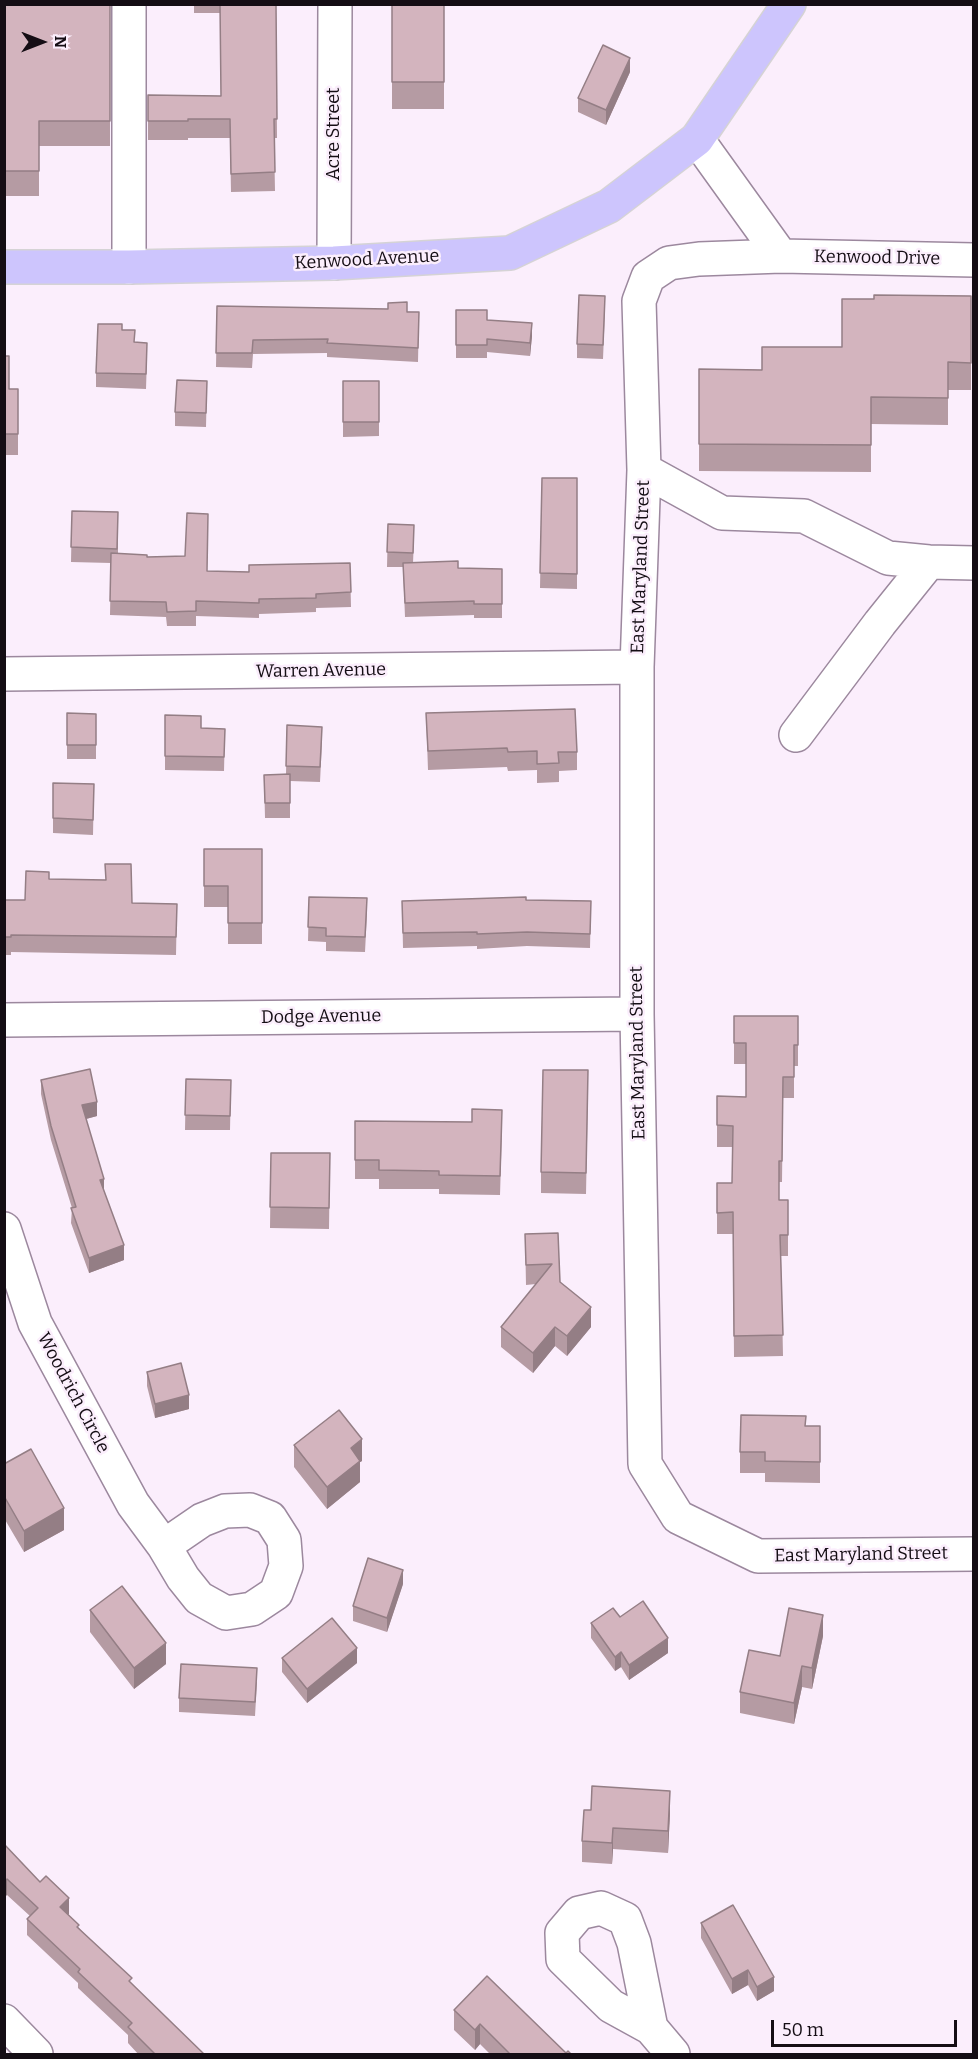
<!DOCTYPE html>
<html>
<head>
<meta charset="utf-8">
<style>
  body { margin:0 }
  #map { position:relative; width:978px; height:2059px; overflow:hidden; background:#fbeefc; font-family:Bitter,serif }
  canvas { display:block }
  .frame { position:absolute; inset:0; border:6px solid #140d14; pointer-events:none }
  .north { position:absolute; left:12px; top:12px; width:60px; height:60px; -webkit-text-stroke:4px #fbeefc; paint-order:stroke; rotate:90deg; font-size:16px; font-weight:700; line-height:24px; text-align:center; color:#140d14 }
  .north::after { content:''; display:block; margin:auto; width:21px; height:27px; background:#140d14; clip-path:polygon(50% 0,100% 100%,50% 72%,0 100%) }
  .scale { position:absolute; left:771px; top:2020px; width:186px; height:27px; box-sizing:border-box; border:3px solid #140d14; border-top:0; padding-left:8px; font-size:18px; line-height:21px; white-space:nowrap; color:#140d14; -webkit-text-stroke:4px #fbeefc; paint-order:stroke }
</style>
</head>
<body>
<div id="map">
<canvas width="978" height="2059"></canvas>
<div class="frame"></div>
<div class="north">N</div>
<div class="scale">50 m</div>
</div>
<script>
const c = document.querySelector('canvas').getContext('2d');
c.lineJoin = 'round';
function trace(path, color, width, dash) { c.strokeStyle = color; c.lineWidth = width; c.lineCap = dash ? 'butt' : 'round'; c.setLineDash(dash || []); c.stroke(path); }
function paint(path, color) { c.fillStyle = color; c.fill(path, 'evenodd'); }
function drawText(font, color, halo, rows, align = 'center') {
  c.font = font + ' Bitter,serif'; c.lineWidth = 5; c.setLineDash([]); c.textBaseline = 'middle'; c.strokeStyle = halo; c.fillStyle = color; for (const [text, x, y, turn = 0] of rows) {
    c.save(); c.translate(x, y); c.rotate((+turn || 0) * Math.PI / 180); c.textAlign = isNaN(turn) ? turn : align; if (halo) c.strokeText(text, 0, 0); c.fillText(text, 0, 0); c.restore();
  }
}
const minor = new Path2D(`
  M697 139 781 256 974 260
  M781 256 699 259 669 263 648 277 639 301 644 470 637 667V1014L645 1464 678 1517 758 1556 974 1554
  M334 263 335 4
  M129 267V4
  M644 470 722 513 804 516 888 558 929 562 974 563
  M4 674 637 667
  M796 735 880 623 929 562
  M4 1020 637 1014
  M4 1229 35 1323 133 1504 164 1546 183 1578 199 1598 226 1613 252 1609 276 1593 286 1566 284 1540 270 1518 250 1510 225 1511 202 1520 164 1546
  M4 2021 36 2054
  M651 2028 634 1943 625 1919 601 1908 579 1913 562 1933 563 1959 611 2006 651 2028 673 2054`);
const major = new Path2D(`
  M4 267H129L334 263 510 253 609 206 697 139 789 4`);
const wall = new Path2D(`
  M4 4H110V146H39V196H4Z
  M194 4H276L277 138H274L275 191 231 192 230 138H188V140H148V95L221 96 220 13H194Z
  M392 4H444V109H392Z
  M630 72 606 125 578 112V98Z
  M971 296V390H948V425L871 424V472L699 471V369L762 370 842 347 874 299Z
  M217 306 419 312 418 362 327 357V353L253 354 252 368 216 367Z
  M456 310 532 336 530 356 487 352V358H456Z
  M605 310 603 359 577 358V344Z
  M122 330 135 342 147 357 146 389 96 387V373Z
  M4 356 9 389H18V455H4Z
  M207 381 206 427 175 426V412Z
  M343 381H379V436L343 437Z
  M542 478H577V589L540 588Z
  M72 511 118 512V554L147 557 207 571 249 572 350 563 351 607 316 608V612L259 614V618L196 616V626H167L166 617 110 615 111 563 71 562Z
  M388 524 414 539 413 563 458 568 502 569V618H474V615L405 617 403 567H387Z
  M67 713 96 714V759H67Z
  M426 713 577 752V770L559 771V782L537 783V770L508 771 507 767 428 770Z
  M165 715 201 728 225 729 224 771 165 770Z
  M287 725 322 741 320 782 290 781V818H265L264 775 286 774Z
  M53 783 94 784 93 835 53 833Z
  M204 849H262V944H228V907H204Z
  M49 879 132 903 177 904 176 955 11 952V955H4V900H25Z
  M309 897 367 913 365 952 326 951V942L308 941Z
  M526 900 591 901 590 948 527 946 477 949V946L403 948 402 901Z
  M734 1016H798V1066H794V1098H783L782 1182H779V1200H788V1256H781L783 1356 734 1357 733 1234H717V1183H732L733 1147H717V1125L746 1097V1064H734Z
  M186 1079 231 1080 230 1130H185Z
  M41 1080 97 1116 86 1119 104 1191 124 1260 89 1273 71 1223 72 1208 51 1140 41 1094Z
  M588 1092 586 1194 541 1193V1172Z
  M355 1121 502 1129 500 1195 439 1194V1189H379V1179H355Z
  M271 1153H330L329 1229 270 1228Z
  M558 1233 560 1282 591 1327 567 1356 555 1346 533 1373 501 1347V1327L536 1284 526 1285 525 1234Z
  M147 1372 189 1409 155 1418 147 1386Z
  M806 1426H820V1483L765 1482V1473H740V1452Z
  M294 1445 362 1461 360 1462V1482L327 1509 294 1467Z
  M4 1464 64 1530 24 1552 4 1518Z
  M403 1584 387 1632 353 1621V1606Z
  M90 1610 166 1664 134 1689 90 1632Z
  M620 1617 668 1653 629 1680 621 1667 615 1671 591 1638V1623Z
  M823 1636 812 1689 802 1687 794 1724 740 1713V1692L780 1656Z
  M282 1658 357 1663 307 1703 282 1672Z
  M257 1682 255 1716 179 1712V1698Z
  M584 1810 670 1812 668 1853 613 1849 612 1864 582 1862V1841Z
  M4 1844 69 1914 68 1915 79 1928 132 1984 205 2055H139L128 2043V2035L78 1988V1983L27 1935V1919L30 1916 7 1895 4 1897Z
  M701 1923 774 1991 757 2001 748 1985 732 1994 701 1938Z
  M454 2010 566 2053 572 2055H491L480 2044 475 2050 454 2030Z`);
const shadedWall = new Path2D(`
  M630 58V72L606 125V110Z
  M532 323V336L530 356V343Z
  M97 1102V1116L82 1120V1105Z
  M104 1179V1193L100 1180Z
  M124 1245V1260L89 1273V1258Z
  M591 1307V1327L567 1356V1336Z
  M555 1327V1346L533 1373V1353Z
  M189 1395V1409L155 1418V1404Z
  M362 1439V1461L360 1462V1482L327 1509V1487L351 1448Z
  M64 1508V1530L24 1552V1531Z
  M403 1570V1584L387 1632V1618Z
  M823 1615V1636L812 1689V1668Z
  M668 1638V1653L629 1680V1665Z
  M166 1643V1664L134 1689V1668Z
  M357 1648V1663L307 1703V1689Z
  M621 1652V1667L615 1671V1657Z
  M802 1666V1687L794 1724V1703Z
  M670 1791V1812L668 1853V1831Z
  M613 1828V1849L612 1864V1843Z
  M7 1879V1895L4 1897V1881Z
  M69 1898V1914L60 1923V1907Z
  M748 1970V1985L732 1994V1979Z
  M774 1977V1991L757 2001V1987Z
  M480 2024V2044L475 2050V2030Z`);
const building = new Path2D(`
  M4 4H110V121H39V171H4Z
  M220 4H276L277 119H274L275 172 231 174 230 119H188V121H148V95L221 96Z
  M392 4H444V82H392Z
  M603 45 630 58 606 110 578 98Z
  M579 295 605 296 603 345 577 344Z
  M874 295 971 296V363L948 362V398L871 397V445L699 444V369L762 370V347H842V299H874Z
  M407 302V312H419L418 348 327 343 328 339 253 340 252 353H216L217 306 388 309V303Z
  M456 310H487V320L532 323 530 343 487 339V345H456Z
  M98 324H122V330H135L134 342 147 343 146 374 96 373Z
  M4 356H9V389H18V434H4Z
  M177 380 207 381 206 413 175 412Z
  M343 381H379V422H343Z
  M542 478H577V574L540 573Z
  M72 511 118 512 117 549 71 547Z
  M187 513 208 514 207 571 249 572V565L350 563 351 592 316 594V598L259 599V603L196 601V611L167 612 166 602 110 601 111 553 147 555V557L185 556Z
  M388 524 414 525 413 553 387 552Z
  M458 561V568L502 569V604H474V601L405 603 403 563Z
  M575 709 577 752H558L559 763 537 764V751L508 752 507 748 428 751 426 713Z
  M67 713 96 714V745H67Z
  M165 715 201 716V728L225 729 224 757 165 756Z
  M287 725 322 727 320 767 286 766Z
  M290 774V803H265L264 775Z
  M53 783 94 784 93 820 53 818Z
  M204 849H262V923H228V886H204Z
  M105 864H131L132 903 177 904 176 937 11 935V937H4V900H25L26 871 49 872V879L106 880Z
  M309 897 367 898 365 937 326 936V928L308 927Z
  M526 897V900L591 901 590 934 527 932 477 934V932L403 933 402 901Z
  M734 1016H798V1045H794V1077H783L782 1161H779V1200H788V1235H780L783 1335 734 1336 733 1212 717 1213V1183H732L733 1126 717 1125V1096L746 1097V1043H734Z
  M90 1069 97 1102 82 1105 104 1179 100 1180 124 1245 89 1258 71 1208 76 1207 51 1126 41 1080Z
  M543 1070H588L586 1173 541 1172Z
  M186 1079 231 1080 230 1116 185 1115Z
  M472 1109 502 1110 500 1176 439 1175V1171L379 1170V1160H355V1121L472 1122Z
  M271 1153H330L329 1208 270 1207Z
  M558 1233 560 1282 591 1307 567 1336 555 1327 533 1353 501 1327 552 1264 526 1265 525 1234Z
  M181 1363 189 1395 155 1404 147 1372Z
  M339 1410 362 1439 351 1448 360 1461 327 1487 294 1445Z
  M741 1415 806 1416 805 1426H820V1462L765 1461V1452H740Z
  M31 1449 64 1508 24 1531 4 1496V1464Z
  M368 1558 403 1570 387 1618 353 1606Z
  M122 1586 166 1643 134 1668 90 1610Z
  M643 1601 668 1638 629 1665 621 1652 615 1657 591 1623 613 1608 620 1617Z
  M789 1608 823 1615 812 1668 802 1666 794 1703 740 1692 749 1650 780 1656Z
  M332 1618 357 1648 307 1689 282 1658Z
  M181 1664 257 1668 255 1702 179 1698Z
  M592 1786 670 1791 668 1831 613 1828 612 1843 582 1841 584 1810H591Z
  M4 1844 40 1882 46 1876 69 1898 60 1907 79 1925 77 1927 132 1978 129 1981 205 2055H156L128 2027 132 2023 78 1972 80 1969 27 1919 38 1908 7 1879 4 1881Z
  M733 1905 774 1977 757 1987 748 1970 732 1979 701 1923Z
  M487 1976 566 2053 568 2051 572 2055H511L480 2024 475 2030 454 2010Z`);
const streetNames = [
  ["Acre Street",334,134,-90],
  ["Kenwood Drive",877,258,1],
  ["Kenwood Avenue",367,260,-3],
  ["East Maryland Street",641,567,-88],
  ["Warren Avenue",321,671,-1],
  ["Dodge Avenue",321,1017,-1],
  ["East Maryland Street",638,1053,-91],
  ["Woodrich Circle",73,1393,62],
  ["East Maryland Street",861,1555,-1]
];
trace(minor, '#9c889e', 36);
trace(major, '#d5d3d5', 36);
trace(minor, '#fff', 33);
trace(major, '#cdc5fd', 33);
paint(wall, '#b59ba3');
paint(shadedWall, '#947e85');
paint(building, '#d3b4be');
trace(building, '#947e85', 1.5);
drawText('18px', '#140d14', '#fbeefc', streetNames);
</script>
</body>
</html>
